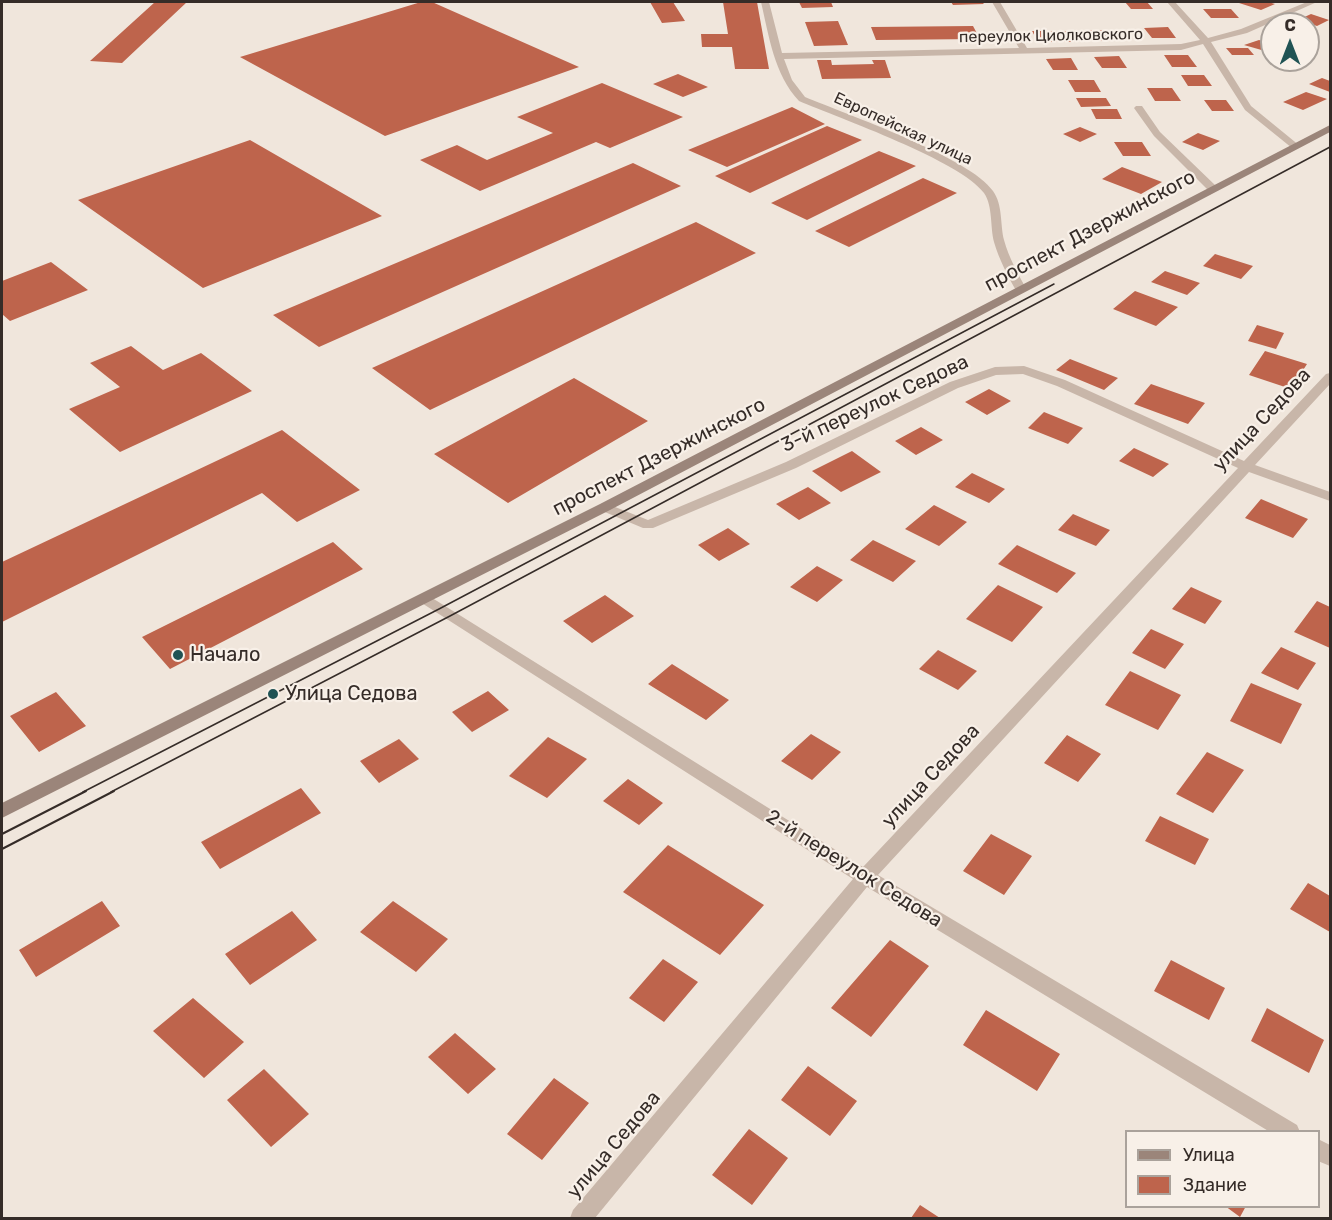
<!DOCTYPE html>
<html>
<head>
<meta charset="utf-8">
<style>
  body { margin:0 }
  #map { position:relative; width:1332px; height:1220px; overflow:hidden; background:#f0e6dc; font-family:Rubik,sans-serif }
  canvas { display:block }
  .frame { position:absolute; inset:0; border:3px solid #352c28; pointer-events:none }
  .legend { position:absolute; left:1125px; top:1130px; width:195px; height:78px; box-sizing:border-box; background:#f8f0e8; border:2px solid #aaa29b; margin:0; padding:8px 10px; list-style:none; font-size:18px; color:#352c28 }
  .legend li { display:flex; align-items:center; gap:12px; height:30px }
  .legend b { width:30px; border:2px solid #aaa29b }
  .north { position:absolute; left:1260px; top:12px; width:60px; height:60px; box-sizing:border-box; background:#f8f0e8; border:2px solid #aaa29b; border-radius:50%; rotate:0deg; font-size:16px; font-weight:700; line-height:24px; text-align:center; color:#352c28 }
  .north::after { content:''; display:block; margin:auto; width:21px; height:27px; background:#205354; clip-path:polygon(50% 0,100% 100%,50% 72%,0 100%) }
</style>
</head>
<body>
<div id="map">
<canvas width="1332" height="1220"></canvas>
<div class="frame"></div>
<ul class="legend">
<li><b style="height:8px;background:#9b857a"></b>Улица</li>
<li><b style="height:16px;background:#be644c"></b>Здание</li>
</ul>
<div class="north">С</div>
</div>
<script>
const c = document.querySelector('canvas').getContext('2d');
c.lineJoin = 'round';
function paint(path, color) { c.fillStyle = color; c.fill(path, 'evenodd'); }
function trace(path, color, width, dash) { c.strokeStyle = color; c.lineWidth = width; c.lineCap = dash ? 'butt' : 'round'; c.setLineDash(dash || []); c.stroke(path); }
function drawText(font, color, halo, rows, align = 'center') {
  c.font = font + ' Rubik,sans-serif'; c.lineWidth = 4.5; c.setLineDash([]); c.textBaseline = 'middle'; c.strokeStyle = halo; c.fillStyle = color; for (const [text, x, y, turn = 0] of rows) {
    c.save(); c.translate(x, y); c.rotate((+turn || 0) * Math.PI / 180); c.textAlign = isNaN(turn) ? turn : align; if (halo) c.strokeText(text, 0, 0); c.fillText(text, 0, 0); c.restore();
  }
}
const building = new Path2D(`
  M155 2H187L122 63 90 61Z
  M421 2H432L579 67 385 136 240 57Z
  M650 2H673L685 21 662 23Z
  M723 2H757L769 69H735L732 47H702L701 34H728Z
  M799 2H831L833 7 802 8Z
  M951 2H982L984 4 953 5Z
  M1125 2H1147L1153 9H1131Z
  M1242 2H1268L1275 4 1261 10 1239 3Z
  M1203 9H1231L1239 18H1211Z
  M1311 14 1329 20 1317 26 1298 20Z
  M838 21 848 45 814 46 805 22Z
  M973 26 980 39 876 40 871 27Z
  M1168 27 1176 38H1152L1144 28Z
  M1080 30H1104L1111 41H1087Z
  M1032 31H1070L1076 42H1038Z
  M1259 40 1272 44V53L1244 45Z
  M1226 48H1248L1254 55H1232Z
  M1164 55H1188L1197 67H1172Z
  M1119 56 1127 68H1102L1094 57Z
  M1071 58 1078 70H1053L1046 59Z
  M817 60H831L832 65 874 64 872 60H885L891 78 822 79Z
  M678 74 708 87 683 97 653 84Z
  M1181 75H1204L1212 86H1188Z
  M1322 78 1330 81V92L1309 84Z
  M1068 80H1094L1101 92H1075Z
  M602 83 683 117 610 148 596 142 480 191 420 160 457 145 487 160 553 133 517 117Z
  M1147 88H1172L1181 101H1155Z
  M1306 92 1327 99 1303 110 1283 102Z
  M1076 98H1106L1111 106 1081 107Z
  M1204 100H1226L1234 111H1212Z
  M792 107 825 124 727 167 688 150Z
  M1091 109H1117L1122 119H1096Z
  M827 126 862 140 750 193 715 176Z
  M1080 127 1097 134 1080 142 1063 134Z
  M1198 133 1220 141 1203 150 1182 142Z
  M250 140 382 216 203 288 78 200Z
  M1114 142H1142L1151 156H1123Z
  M879 151 916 166 807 220 771 203Z
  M633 163 681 186 319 347 273 315Z
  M1122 167 1162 182 1141 194 1102 179Z
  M923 178 957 193 849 247 815 231Z
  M696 222 756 253 430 410 372 368Z
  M1215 254 1253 266 1241 279 1203 266Z
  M51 262 88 290 10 321 2 314V281Z
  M1165 271 1200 283 1187 295 1151 282Z
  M1135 291 1178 307 1156 326 1113 309Z
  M1257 325 1284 333 1276 349 1248 341Z
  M131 346 163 370 201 353 252 391 120 452 69 409 120 387 90 363Z
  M1265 351 1307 364 1291 389 1249 375Z
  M1070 359 1118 378 1104 390 1056 370Z
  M574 378 648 421 508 503 434 454Z
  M1151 384 1205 403 1188 424 1134 404Z
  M989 389 1011 401 987 415 965 402Z
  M1044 412 1083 428 1068 444 1028 428Z
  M921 427 943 440 916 455 895 441Z
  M282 430 360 490 297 522 262 493 2 622V562Z
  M1134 448 1169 464 1153 477 1119 461Z
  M852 451 881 472 841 492 812 471Z
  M972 473 1005 489 989 503 955 487Z
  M808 487 831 503 799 520 776 504Z
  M1261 499 1308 519 1293 538 1245 518Z
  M934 505 967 522 939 546 905 529Z
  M1073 514 1110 530 1096 546 1058 530Z
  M728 528 750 544 719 561 698 545Z
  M873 540 916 561 893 582 850 560Z
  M333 542 363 569 170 669 142 637Z
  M1017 545 1076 573 1057 593 998 564Z
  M817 566 843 580 817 602 790 587Z
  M998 585 1043 607 1012 642 966 619Z
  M1191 587 1222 601 1205 624 1172 609Z
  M605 595 634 616 592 643 563 621Z
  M1317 601 1330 607V648L1294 632Z
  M1151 629 1184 644 1165 669 1132 653Z
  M1281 647 1316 663 1298 690 1261 673Z
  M938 650 977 671 958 690 919 669Z
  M672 664 699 681 729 700 706 720 648 684Z
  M1130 671 1181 695 1158 730 1105 705Z
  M1251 683 1302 704 1281 744 1230 721Z
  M488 691 509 710 472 732 452 712Z
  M56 692 86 726 39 752 10 716Z
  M811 734 841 752 812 780 781 761Z
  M1067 735 1101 754 1078 782 1044 763Z
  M548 737 587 759 547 798 509 776Z
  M399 739 419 759 379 783 360 761Z
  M1207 752 1244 770 1213 813 1176 794Z
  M628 779 663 803 639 825 603 801Z
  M301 788 321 813 220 869 201 842Z
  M1160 816 1209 839 1195 865 1145 841Z
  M991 834 1032 856 1004 895 963 871Z
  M668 845 764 905 720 955 623 892Z
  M1308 883 1330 896V932L1290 909Z
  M102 901 120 926 36 977 19 950Z
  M393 901 448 939 416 972 360 932Z
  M292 911 317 940 250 985 225 954Z
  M890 940 929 966 871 1037 831 1008Z
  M663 959 698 982 664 1022 629 998Z
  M1171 960 1225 988 1209 1020 1154 991Z
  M193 998 244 1042 204 1078 153 1031Z
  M1267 1008 1324 1040 1309 1073 1251 1041Z
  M986 1010 1060 1054 1037 1091 963 1045Z
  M455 1033 496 1069 468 1094 428 1057Z
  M808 1066 857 1101 830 1136 781 1100Z
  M264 1069 309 1114 271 1147 227 1100Z
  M554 1078 589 1103 542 1160 507 1134Z
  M749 1129 788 1158 752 1205 712 1175Z
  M920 1205 940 1218H911Z
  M1225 1206H1246L1240 1217Z`);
const street = new Path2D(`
  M761 2H769L782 53 1019 48 992 2H1000L1027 48 1181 44 1200 40 1167 2H1175L1208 38 1241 29 1307 2H1317L1247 33 1211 42 1251 106 1300 146 1292 148 1245 110 1203 44 1181 50 784 59 792 80 805 97C846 114 971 158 993 191 1003 205 1000 224 1004 240 1009 258 1018 274 1027 290L1021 293 1017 292C1008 277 999 259 994 242 990 227 993 206 984 193 961 161 839 118 799 101 774 74 769 36 761 2Z
  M1136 106H1142L1160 132 1216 186V190H1208L1154 136 1134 108Z
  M1024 366 1065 380 1244 461 1326 374 1330 373V384L1255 465 1330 492V501L1249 472 878 875 1297 1125 1300 1132H1270L867 887 595 1218H570L573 1210 853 879 417 600 424 595 429 596 863 867 1238 468 1057 386 1023 374 996 375 958 388 796 468 653 528H643L600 510 598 507 605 503 648 520 786 462 950 382 995 367Z
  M1318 1139 1330 1145V1166L1318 1161Z`);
const secondary = new Path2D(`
  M1330 125V132L610 510 2 818V803L600 504Z`);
const tramFar1 = new Path2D(`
  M83 792 439 609 1054 284
  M111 792 450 616 1330 147`);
const tram = new Path2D(`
  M2 834 86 791
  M2 849 114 791`);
const markers = [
  [178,655,6,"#205354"],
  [273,694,6,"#205354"]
];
const farStreetnames = [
  ["переулок Циолковского",1051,36,-1],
  ["Европейская улица",903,129,25]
];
const streetNames = [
  ["проспект Дзержинского",1090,231,-28],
  ["3-й переулок Седова",875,404,-25],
  ["улица Седова",1262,420,-47],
  ["проспект Дзержинского",659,457,-27],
  ["улица Седова",931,776,-47],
  ["2-й переулок Седова",854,869,32],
  ["улица Седова",614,1145,-50]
];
const poiNames = [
  ["Начало",190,655],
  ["Улица Седова",285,694]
];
paint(building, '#be644c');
paint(street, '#c8b6a9');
paint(secondary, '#9b857a');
trace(tramFar1, '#352c28', 1.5);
trace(tram, '#352c28', 2);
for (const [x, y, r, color] of markers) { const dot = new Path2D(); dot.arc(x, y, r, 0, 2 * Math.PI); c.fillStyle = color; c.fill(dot); trace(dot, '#f8f0e8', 2); }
drawText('16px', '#352c28', '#f8f0e8', farStreetnames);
drawText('20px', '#352c28', '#f8f0e8', streetNames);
drawText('20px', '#352c28', '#f8f0e8', poiNames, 'left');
</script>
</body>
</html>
